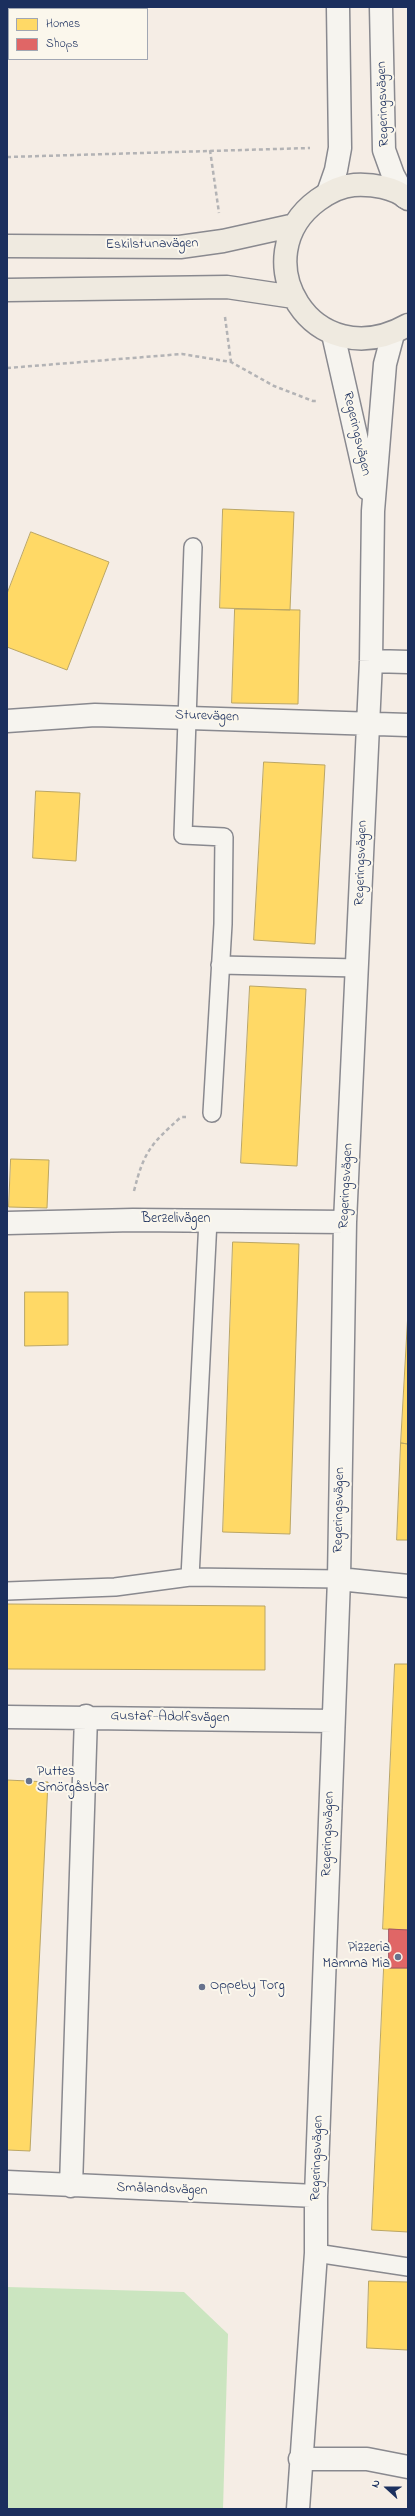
<!DOCTYPE html>
<html>
<head>
<meta charset="utf-8">
<style>
  body { margin:0 }
  #map { position:relative; width:415px; height:2516px; overflow:hidden; background:#f5ede5; font-family:"Indie Flower",sans-serif }
  canvas { display:block }
  .frame { position:absolute; inset:0; border:8px solid #1b2f5e; pointer-events:none }
  .legend { position:absolute; left:8px; top:8px; width:140px; height:52px; box-sizing:border-box; background:#fbf7ec; border:1px solid #a1a7b3; margin:0; padding:5px 7px; list-style:none; font-size:12px; color:#1b2f5e }
  .legend li { display:flex; align-items:center; gap:8px; height:20px }
  .legend b { width:20px; border:1px solid #a1a7b3 }
  .north { position:absolute; left:367px; top:2468px; width:40px; height:40px; -webkit-text-stroke:3px #fbf7ec; paint-order:stroke; rotate:291deg; font-size:11px; font-weight:700; line-height:16px; text-align:center; color:#1b2f5e }
  .north::after { content:''; display:block; margin:auto; width:14px; height:18px; background:#1b2f5e; clip-path:polygon(50% 0,100% 100%,50% 72%,0 100%) }
</style>
</head>
<body>
<div id="map">
<canvas width="415" height="2516"></canvas>
<div class="frame"></div>
<ul class="legend">
<li><b style="height:11px;background:#ffd966"></b>Homes</li>
<li><b style="height:11px;background:#e06666"></b>Shops</li>
</ul>
<div class="north">N</div>
</div>
<script>
const c = document.querySelector('canvas').getContext('2d');
c.lineJoin = 'round';
function paint(path, color) { c.fillStyle = color; c.fill(path, 'evenodd'); }
function trace(path, color, width, dash) { c.strokeStyle = color; c.lineWidth = width; c.lineCap = dash ? 'butt' : 'round'; c.setLineDash(dash || []); c.stroke(path); }
function drawText(font, color, halo, rows, align = 'center') {
  c.font = font + ' "Indie Flower",sans-serif'; c.lineWidth = 4; c.setLineDash([]); c.textBaseline = 'middle'; c.strokeStyle = halo; c.fillStyle = color; for (const [text, x, y, turn = 0] of rows) {
    c.save(); c.translate(x, y); c.rotate((+turn || 0) * Math.PI / 180); c.textAlign = isNaN(turn) ? turn : align; if (halo) c.strokeText(text, 0, 0); c.fillText(text, 0, 0); c.restore();
  }
}
const green = new Path2D(`
  M7 2287 184 2292 228 2334 223 2509H7Z`);
const homes = new Path2D(`
  M223 509 294 512 290 610 220 608Z
  M31 532 109 562 67 670 7 647V594Z
  M235 609 300 610 298 704 232 703Z
  M264 762 325 765 315 944 254 940Z
  M36 791 80 793 76 861 33 858Z
  M250 986 306 989 297 1166 241 1163Z
  M11 1159 49 1160 47 1208 9 1207Z
  M233 1242 299 1244 290 1534 223 1532Z
  M25 1292H68V1345L25 1346Z
  M408 1312V1444L401 1443Z
  M401 1443 408 1444V1540H397Z
  M7 1604 265 1606V1670L7 1669Z
  M395 1664H408V1930L383 1929Z
  M7 1780 48 1782 30 2151 7 2150Z
  M384 1968H408V2232L372 2230Z
  M369 2281 408 2282V2350L367 2348Z`);
const shops = new Path2D(`
  M389 1929 408 1930V1968H389Z`);
const path = new Path2D(`
  M210 150 219 213
  M7 157 310 148
  M225 317 231 362
  M7 368 182 354 231 362 274 386 313 401H318
  M134 1191C144 1151 151 1144 181 1117H186`);
const lane = new Path2D(`
  M193 547 183 835 224 837 223 924 212 1113
  M220 965 358 968
  M190 1577 208 1220
  M7 1591 115 1587 190 1577 339 1579
  M316 2253 408 2267`);
const street = new Path2D(`
  M381 7 384 150 393 175 405 197
  M328 193 336 170 340 148 338 7
  M333 334 368 489
  M371 661 408 662
  M7 721 95 715 408 725
  M7 1223 133 1220 345 1222
  M339 1579 408 1586
  M7 1717 333 1721
  M7 2182 316 2196
  M71 2186 86 1716
  M300 2459H367L408 2467
  M298 2509 316 2253V2196L339 1579 345 1222 371 661 373 511 385 364 393 334`);
const primary = new Path2D(`
  M408 199C394 187 372 184 354 185 340 186 329 192 318 200 241 256 312 379 408 325
  M7 246 180 247 223 241 295 225
  M7 290 227 287 294 297`);
const markers = [
  [29,1781,4,"#67728d"],
  [398,1957,4,"#67728d"],
  [202,1987,4,"#67728d"]
];
const streetNames = [
  ["Regeringsvägen",384,104,-92],
  ["Eskilstunavägen",152,245,-1],
  ["Regeringsvägen",356,434,77],
  ["Sturevägen",207,717,2],
  ["Regeringsvägen",362,863,-88],
  ["Regeringsvägen",347,1186,-87],
  ["Berzelivägen",176,1220],
  ["Regeringsvägen",340,1510,-89],
  ["Gustaf-Adolfsvägen",170,1718,1],
  ["Regeringsvägen",329,1834,-88],
  ["Regeringsvägen",318,2158,-88],
  ["Smålandsvägen",162,2190,2]
];
const poiNames = [
  ["Puttes",37,1773],
  ["Smörgåsbar",37,1789],
  ["Pizzeria",390,1949,"right"],
  ["Mamma Mia",390,1965,"right"],
  ["Oppeby Torg",210,1987]
];
paint(green, '#cbe5c0');
paint(homes, '#ffd966');
trace(homes, '#bba664', 1);
paint(shops, '#e06666');
trace(shops, '#a55664', 1);
trace(lane, '#89898f', 20);
trace(street, '#89898f', 25);
trace(primary, '#89898f', 25);
trace(path, '#b3b3b5', 2.5, [4, 3]);
trace(lane, '#f6f4ef', 17);
trace(street, '#f6f4ef', 22);
trace(primary, '#efeae0', 22);
for (const [x, y, r, color] of markers) { const dot = new Path2D(); dot.arc(x, y, r, 0, 2 * Math.PI); c.fillStyle = color; c.fill(dot); trace(dot, '#fbf7ec', 1.5); }
drawText('14px', '#1b2f5e', '#fbf7ec', streetNames);
drawText('14px', '#1b2f5e', '#fbf7ec', poiNames, 'left');
</script>
</body>
</html>
